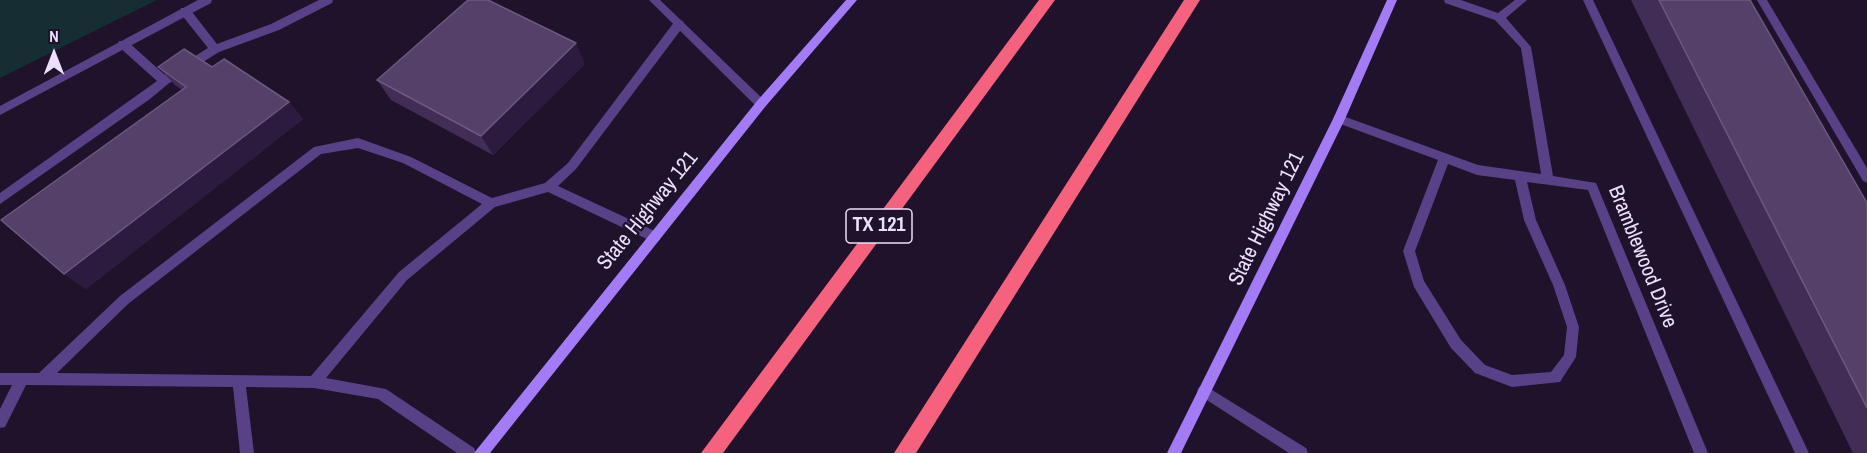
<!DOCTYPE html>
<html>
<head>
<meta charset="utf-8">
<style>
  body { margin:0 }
  #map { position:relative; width:1867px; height:453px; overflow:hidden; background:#1e132b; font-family:"Archivo Narrow",sans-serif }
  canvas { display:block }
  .north { position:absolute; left:24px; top:24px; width:60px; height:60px; -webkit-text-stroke:4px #1e132b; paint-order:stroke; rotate:0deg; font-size:16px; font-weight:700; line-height:24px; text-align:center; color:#ebdffd }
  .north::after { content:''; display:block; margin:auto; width:21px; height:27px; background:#ebdffd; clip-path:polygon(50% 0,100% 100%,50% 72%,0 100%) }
</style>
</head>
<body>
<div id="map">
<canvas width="1867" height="453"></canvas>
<div class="north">N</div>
</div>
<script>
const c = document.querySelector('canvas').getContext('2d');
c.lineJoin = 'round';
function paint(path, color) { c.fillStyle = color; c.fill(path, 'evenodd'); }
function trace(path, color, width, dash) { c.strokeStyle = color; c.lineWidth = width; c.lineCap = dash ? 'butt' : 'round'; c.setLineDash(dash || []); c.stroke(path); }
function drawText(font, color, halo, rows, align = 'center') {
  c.font = font + ' "Archivo Narrow",sans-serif'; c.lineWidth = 5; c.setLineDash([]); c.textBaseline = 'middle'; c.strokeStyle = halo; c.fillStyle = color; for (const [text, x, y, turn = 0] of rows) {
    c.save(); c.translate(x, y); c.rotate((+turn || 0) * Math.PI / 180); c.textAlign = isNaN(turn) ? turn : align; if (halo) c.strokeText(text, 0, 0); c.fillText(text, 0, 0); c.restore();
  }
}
const green = new Path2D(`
  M0 0H157L0 78Z`);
const service = new Path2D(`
  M319 0H333L332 3 279 30 219 52 168 84 150 99 0 204V193L157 81 119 47 118 44 119 41H127L165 75 208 48 181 14 180 11 181 8H189L217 44 271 24Z
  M1444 0H1461L1498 13 1515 0H1527L1506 18 1531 47 1553 176 1596 183 1708 453H1694L1588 190 1527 182 1536 220 1565 285 1579 327 1576 357 1560 382 1512 387 1475 373 1451 348 1414 287 1403 251 1438 160 1335 122 1333 119 1335 116H1343L1478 165 1541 174 1521 48 1495 20 1445 3ZM1448 164 1477 175 1515 180 1524 220 1553 285 1567 327 1564 355 1551 372 1512 375 1485 365 1461 340 1424 281 1415 251Z
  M1583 0H1593L1809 453H1795Z
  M1757 0H1767L1867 168V183L1863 181Z
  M679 20 683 21 684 24 683 27 576 169 558 186 659 233 661 237 659 241 655 242 651 241 548 192 495 207 407 280 326 378 386 389 474 448 476 453H457L378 399 314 388 246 387 254 453H240L233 387 26 385 5 427 0 428V409L12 385H0V373H39L120 296 314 147 358 138 411 157 492 198 545 183 568 163 675 21ZM358 148 403 163 482 204 399 272 311 376 57 373 128 304 321 154Z
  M1204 385 1306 448 1308 453H1289L1199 395 1197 391 1199 387Z`);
const minor = new Path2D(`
  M649 0H660L765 101 767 104 765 107H757Z`);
const tertiary = new Path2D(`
  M198 0H212L211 3 0 115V106Z`);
const secondary = new Path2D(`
  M846 0H857L765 107 490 453H474L757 101Z
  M1387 0H1397L1345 119 1181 453H1167L1333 119Z`);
const motorway = new Path2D(`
  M1039 0H1055L723 453H701Z
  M1184 0H1200L916 453H894Z`);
const wall = new Path2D(`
  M1631 0H1750L1867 203V453H1853Z
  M585 64 493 155 391 100 377 80Z
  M158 67H212L289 102 303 119 86 289 64 274 182 90 175 85Z`);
const shadedWall = new Path2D(`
  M576 43 585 64 493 155 481 136Z
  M289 102 303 119 86 289 64 274Z`);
const building = new Path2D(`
  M468 0H488L576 43 481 136 377 80Z
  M1659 0H1750L1867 203V408Z
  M184 49 212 67 224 59 289 102 64 274 1 220 186 87 158 67Z`);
const shields = [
  [879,226,66]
];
const shieldNames = [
  ["TX 121",879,226]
];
const streetNames = [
  ["State Highway 121",648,211,-51],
  ["State Highway 121",1267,219,-64],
  ["Bramblewood Drive",1642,257,68]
];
paint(green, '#162d34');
paint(service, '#584187');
paint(minor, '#584187');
paint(tertiary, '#584187');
paint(secondary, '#a37bf7');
paint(motorway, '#f6617d');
paint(wall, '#422d57');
paint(shadedWall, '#2c1b3e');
paint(building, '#544069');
trace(building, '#6c5980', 1.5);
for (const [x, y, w] of shields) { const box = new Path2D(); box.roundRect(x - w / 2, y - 17, w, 34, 4.5); c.fillStyle = '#1e132b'; c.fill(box); trace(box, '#ebdffd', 1.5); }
drawText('bold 20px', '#ebdffd', null, shieldNames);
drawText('21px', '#ebdffd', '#1e132b', streetNames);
</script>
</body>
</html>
